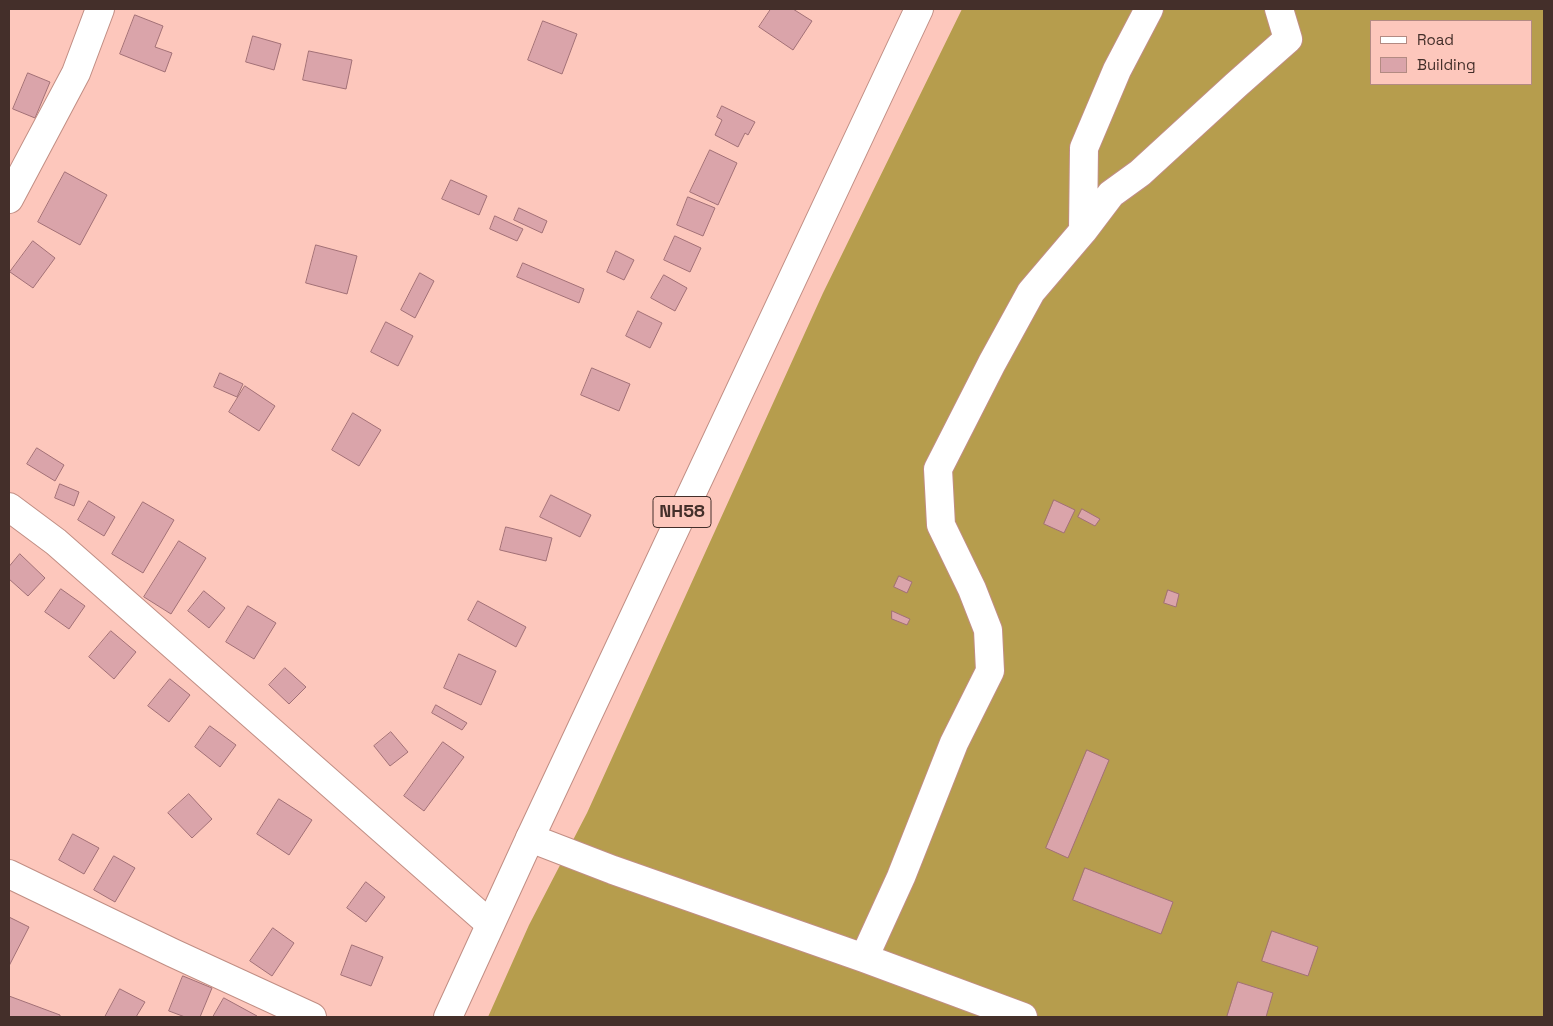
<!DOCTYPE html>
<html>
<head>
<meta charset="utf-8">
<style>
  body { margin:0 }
  #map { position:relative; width:1553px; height:1026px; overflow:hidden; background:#fdc7bc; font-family:"Space Grotesk",sans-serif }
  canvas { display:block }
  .frame { position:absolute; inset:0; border:10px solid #442f2a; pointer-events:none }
  .legend { position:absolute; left:1370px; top:20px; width:162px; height:65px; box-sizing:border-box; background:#fdc7bc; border:1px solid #b38a82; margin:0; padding:6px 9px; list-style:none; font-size:15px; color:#442f2a }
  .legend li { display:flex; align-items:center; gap:10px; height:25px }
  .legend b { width:25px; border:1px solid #b38a82 }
</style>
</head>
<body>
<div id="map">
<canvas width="1553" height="1026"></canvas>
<div class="frame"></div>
<ul class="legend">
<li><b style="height:6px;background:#fff"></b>Road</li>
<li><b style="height:14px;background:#daa4aa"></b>Building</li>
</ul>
</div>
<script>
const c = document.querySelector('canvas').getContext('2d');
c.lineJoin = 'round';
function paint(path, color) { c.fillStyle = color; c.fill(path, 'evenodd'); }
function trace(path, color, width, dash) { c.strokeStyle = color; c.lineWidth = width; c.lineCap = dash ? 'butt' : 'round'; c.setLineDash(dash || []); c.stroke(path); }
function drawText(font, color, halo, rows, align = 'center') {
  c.font = font + ' "Space Grotesk",sans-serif'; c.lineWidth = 4.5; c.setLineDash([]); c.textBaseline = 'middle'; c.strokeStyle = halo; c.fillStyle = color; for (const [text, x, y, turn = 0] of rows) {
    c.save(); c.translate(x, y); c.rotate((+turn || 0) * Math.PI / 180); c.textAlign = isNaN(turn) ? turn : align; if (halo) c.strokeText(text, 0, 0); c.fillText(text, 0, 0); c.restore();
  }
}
const forest = new Path2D(`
  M962 9H1544V1017H488L529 925 587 813 823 293ZM1372 21H1532V84H1372Z`);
const building = new Path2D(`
  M771 9H793L812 21 793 50 759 27Z
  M135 15 163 26 155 47 172 53 165 72 120 54Z
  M543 21 577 34 562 74 528 60Z
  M253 36 281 44 274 70 246 62Z
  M309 51 352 60 346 89 303 80Z
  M28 73 50 82 35 118 13 109Z
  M722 106 755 122 748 135 745 133 738 147 715 135 722 120 717 117Z
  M710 150 737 163 718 205 690 192Z
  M65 172 107 195 80 245 38 222Z
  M451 180 487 196 479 215 442 199Z
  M688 197 715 208 703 236 677 225Z
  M519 208 547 221 542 233 514 220Z
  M495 216 523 229 517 241 490 229Z
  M675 236 701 248 690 272 664 260Z
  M33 241 55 258 33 288 10 272Z
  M316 245 357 256 347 294 306 283Z
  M616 251 634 260 624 280 607 272Z
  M523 263 584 289 579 303 517 277Z
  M420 273 434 281 415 318 401 310Z
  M664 275 687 288 675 311 651 298Z
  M638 311 662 323 650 348 626 336Z
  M386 322 413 336 398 366 371 352Z
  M592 368 630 384 619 411 581 395Z
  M220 373 243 384 237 397 214 387Z
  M245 386 275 406 259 431 229 412Z
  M353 413 381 430 359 466 332 450Z
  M37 448 64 465 55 481 27 464Z
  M60 484 79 492 74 506 55 498Z
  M551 495 591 515 580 537 540 517Z
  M1054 500 1075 510 1064 533 1044 524Z
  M89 501 115 517 104 536 78 520Z
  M143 502 174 520 143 573 112 554Z
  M1082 509 1100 519 1095 526 1078 517Z
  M506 527 552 538 546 561 500 550Z
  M179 541 206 558 171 614 144 597Z
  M20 554 45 578 28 596 9 579V567Z
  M899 576 912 582 907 593 894 587Z
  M61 589 85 606 69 629 45 612Z
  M1168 590 1179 594 1176 607 1164 603Z
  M204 591 225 608 209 628 188 611Z
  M478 601 526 627 516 647 468 620Z
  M248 606 276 623 254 659 226 642Z
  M892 611 910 619 907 625 892 619Z
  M111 631 136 652 114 679 89 657Z
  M459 654 496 671 481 705 444 688Z
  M285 668 306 687 289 704 269 685Z
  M170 679 190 695 169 722 148 706Z
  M436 705 467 723 462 730 432 713Z
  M210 726 236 745 220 767 195 747Z
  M391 732 408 752 390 766 374 746Z
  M443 742 464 757 424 811 404 796Z
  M1087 750 1109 760 1068 858 1046 848Z
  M189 794 212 819 192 838 168 813Z
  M279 799 312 820 289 855 257 834Z
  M73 834 99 848 84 874 59 860Z
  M114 856 135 868 115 902 94 890Z
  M1085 868 1173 902 1161 934 1073 900Z
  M366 882 385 897 366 922 347 908Z
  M9 917 29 927 9 966Z
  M273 928 294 943 272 976 250 961Z
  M1272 931 1318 947 1308 976 1262 961Z
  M352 945 383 957 371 986 341 975Z
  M183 976 212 988 200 1017H185L169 1011Z
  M1238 982 1273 993 1266 1017H1227Z
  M120 989 145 1002 136 1017H105Z
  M9 996 60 1015V1017H9Z
  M224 998 257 1016V1017H213Z`);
const minor = new Path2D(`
  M9 199 76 73 100 9
  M1083 231 1111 194 1140 173 1236 85 1288 39 1279 9
  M9 507 56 542 490 924
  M530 838 613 870 864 958 1023 1017
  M9 874 173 953 312 1017
  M864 958 901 877 954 743 990 671 988 630 972 589 941 525 938 469 992 363 1031 292 1083 231 1084 148 1117 70 1149 9`);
const major = new Path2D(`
  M448 1017 530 838 919 9`);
const shields = [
  [682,512,58]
];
const shieldNames = [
  ["NH58",682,512]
];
paint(forest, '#b69d4d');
paint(building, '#daa4aa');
trace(building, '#a27076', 1);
trace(minor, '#c18e84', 30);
trace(major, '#c18e84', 30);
trace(minor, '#fff', 28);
trace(major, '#fff', 28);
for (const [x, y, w] of shields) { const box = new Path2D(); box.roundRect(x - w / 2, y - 15.5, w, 31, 4); c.fillStyle = '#fdc7bc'; c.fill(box); trace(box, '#442f2a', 1); }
drawText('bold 18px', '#442f2a', null, shieldNames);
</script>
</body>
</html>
